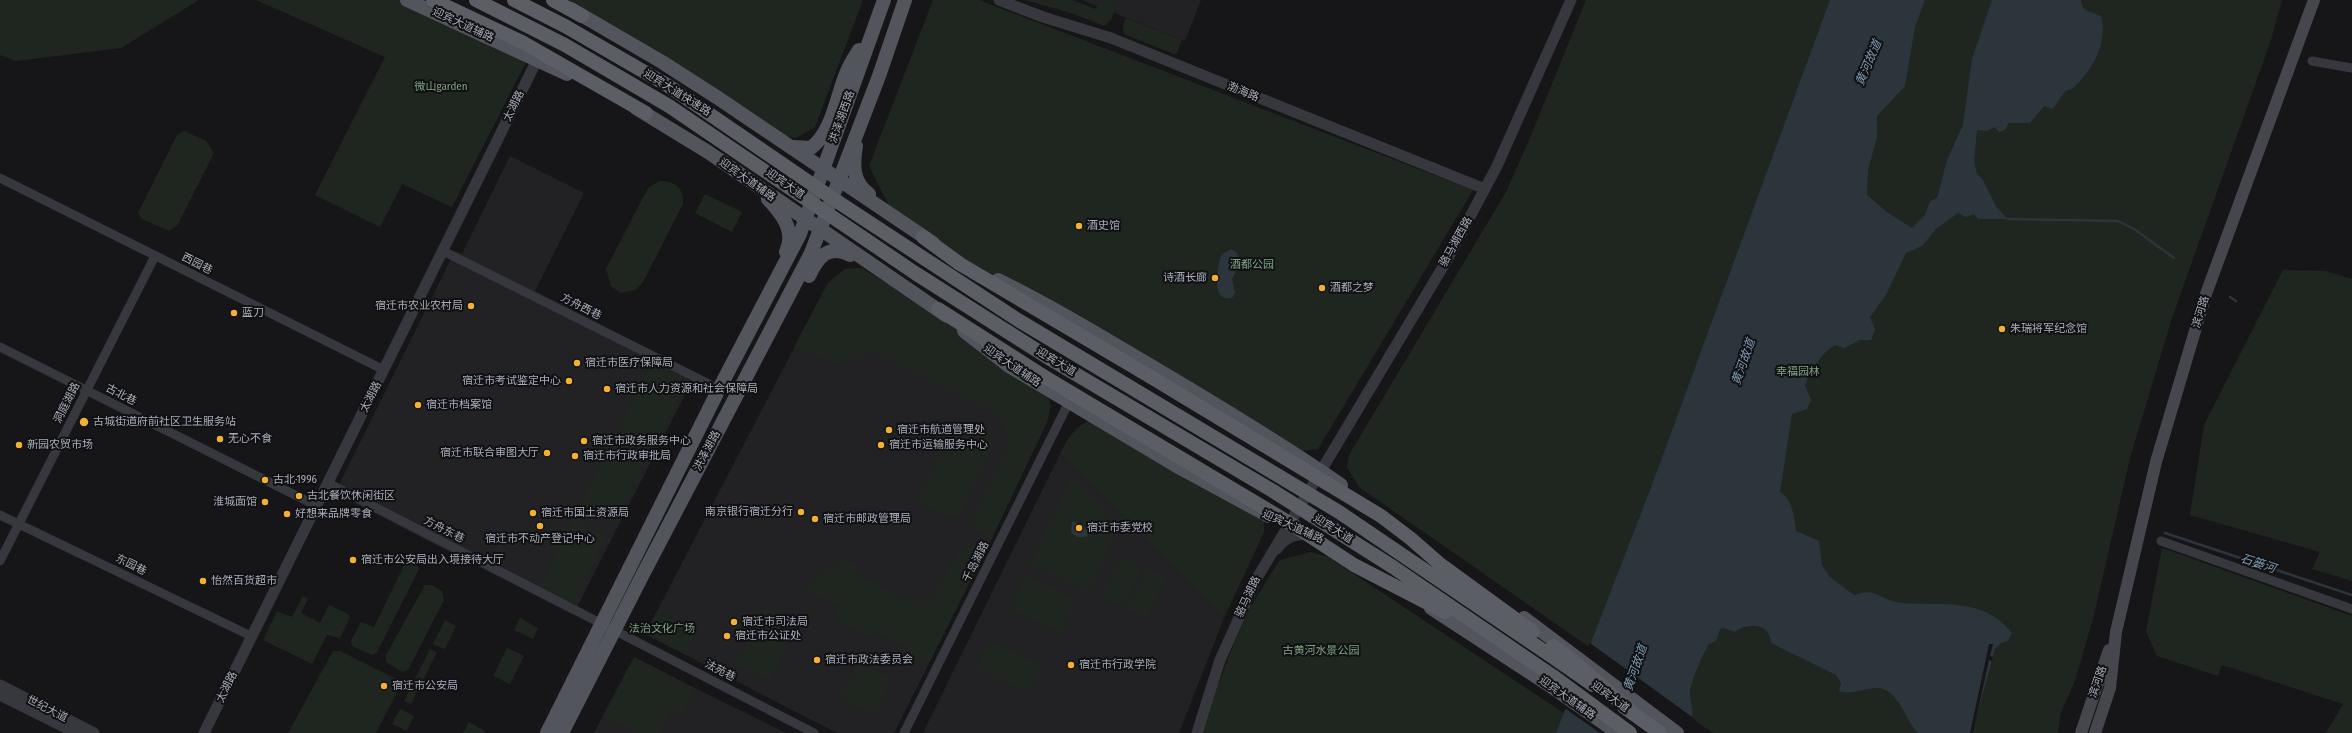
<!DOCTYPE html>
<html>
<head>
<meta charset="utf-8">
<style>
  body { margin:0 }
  canvas { display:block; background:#161618 }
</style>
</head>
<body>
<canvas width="2352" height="733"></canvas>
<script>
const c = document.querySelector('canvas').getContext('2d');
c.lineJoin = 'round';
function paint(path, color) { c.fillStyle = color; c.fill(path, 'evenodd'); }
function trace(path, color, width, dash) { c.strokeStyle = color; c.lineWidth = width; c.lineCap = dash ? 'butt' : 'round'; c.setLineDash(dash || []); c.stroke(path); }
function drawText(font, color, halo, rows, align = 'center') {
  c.font = font + ' "Fira Sans Condensed","Noto Sans SC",sans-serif'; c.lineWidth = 4; c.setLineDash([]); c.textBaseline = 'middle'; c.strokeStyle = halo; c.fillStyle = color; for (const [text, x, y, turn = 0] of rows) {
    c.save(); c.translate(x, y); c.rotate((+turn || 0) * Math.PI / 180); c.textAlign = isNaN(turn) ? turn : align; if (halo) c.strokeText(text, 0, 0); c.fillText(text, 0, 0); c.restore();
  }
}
const built = new Path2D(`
  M1082 0H1201L1185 41Z
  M510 156 584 193 535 291 696 373 573 615 335 493 455 251 462 254Z
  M862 268 1051 405 1047 422 991 540 894 733H837L645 634 828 283 845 269Z
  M1060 454 1224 618 1179 733H923Z
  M634 657 695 688 786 733H594Z`);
const green = new Path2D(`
  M0 0H199L121 48 16 61 0 55Z
  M256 0H422L528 55 525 64 452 207 402 184 380 227 315 195 385 57Z
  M557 0H863L815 127 796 138 777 134Z
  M933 0H979L1473 190 1318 449 1279 454 1018 302 891 210 869 166Z
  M1025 0H1072L1096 9 1101 0 1118 2 1111 20 1104 26 1074 14Z
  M1586 0H2282L2271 40 2172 318 2130 458 2094 615 2075 681 2061 712 2058 733H1713L1359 487 1347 467 1349 455 1506 192 1530 138Z
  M1126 18 1182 40 1177 53 1174 54 1124 34 1123 26Z
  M184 131 206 141 214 153 177 226 169 231 142 219 138 213 177 135Z
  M659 181C674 180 685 189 683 204L643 282 635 290 621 293 611 286 606 269 648 188Z
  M705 194 742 212 732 232 695 213Z
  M862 268 1035 375C1049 394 1053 398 1047 422L991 540 974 529 972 518 1006 451C1010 437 1008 431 997 420L1000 416 870 351 866 358 834 364 794 347 828 283 845 269Z
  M2283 270 2326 271 2352 279V581L2312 569 2320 552 2190 515 2204 425Z
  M654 365 684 379 687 384 655 446 618 428 650 366Z
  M1095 418 1264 516V532L1224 618 1060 454C1068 437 1076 425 1095 418Z
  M965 420 994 435 995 443 961 514 952 519 920 505 917 499 956 424Z
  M611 443 641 457 646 463 614 525 581 508 580 505Z
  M1071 478C1080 487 1108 511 1112 521 1119 537 1095 577 1088 593L1032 564 1037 547Z
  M573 519 607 536 578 597 573 602 541 585Z
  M964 548H971L984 554 928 665 911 657 913 651 876 633 873 638 833 618 839 606 803 589 843 559 859 567 856 573 910 602 913 597 927 602 931 599 957 553Z
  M2162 548 2352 616V733H2326L2343 704 2222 665 2218 676 2157 656 2146 631Z
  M1311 552 1328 557 1594 733H1200L1235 641 1250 608 1270 575 1280 560Z
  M1122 556 1143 567 1122 608 1101 597Z
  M407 559 416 563 419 569 377 652 372 655 352 646 351 641 361 622 374 627Z
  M1147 568 1167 578 1146 619 1126 609Z
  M1030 576 1077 599 1060 633 1013 610 1012 604 1024 577Z
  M425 585H432L442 591 444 600 408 670 402 672 386 662V655Z
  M303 596 308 599 301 613 320 623 329 605 348 614 350 617 340 638 327 635 312 664 263 640 277 611 292 617Z
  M764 607 798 623 771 679H768L737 665 736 662Z
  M658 609 670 615 675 624 696 634 686 655 645 634Z
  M520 618 538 628 533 639 514 630Z
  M445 620 456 626 445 649 433 644Z
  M992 642 1043 665 1029 694 977 670C976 661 985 648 992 642Z
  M507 648 524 656 510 684 493 676Z
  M430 649 437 652 411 704 404 701Z
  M333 651H340L398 680V690L376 733H288Z
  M634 657 695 688 681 717 671 712 660 733H636L603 716Z
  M859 662 890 677 891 681 877 711 872 715 845 702 841 696Z
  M400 709 414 716 407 731 392 724Z
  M469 722 485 731 484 733H463Z`);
const water = new Path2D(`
  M1830 0H1925L1915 27 1905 86 1877 116V137L1868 170 1867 195 1888 213 1912 228 1925 215 1930 201 1937 198 1947 160 1963 125 1972 59 1992 0H2081C2081 12 2092 12 2101 16 2108 43 2093 70 2073 88 2071 90 2067 90 2065 92 2060 97 2057 105 2052 109L2044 106 2030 123H2009L2005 130 1999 132 1995 127 1987 131 1977 130 1974 162 1977 174 1983 180 1997 208 2008 219H1978L1974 214 1966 217 1958 213 1936 229 1922 246 1906 253 1886 295 1870 317 1875 330 1871 340H1860L1844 348 1835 345C1821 353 1811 370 1805 385L1811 400 1807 409 1792 414 1780 492C1793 501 1794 516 1796 531L1819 541 1822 565 1830 577 1854 595C1859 594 1867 591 1872 593 1883 596 1892 603 1904 603 1943 606 1984 597 2012 633L2008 641 2001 643 1995 649 1972 733H1918C1905 720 1898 686 1875 688 1860 689 1854 695 1839 691L1841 683 1836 675 1771 643C1770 623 1748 622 1735 632L1723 628 1720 629 1716 641 1709 644C1704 651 1689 685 1690 694 1692 715 1696 711 1686 733H1556L1652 485Z
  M1231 249 1237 253 1239 264 1232 279 1235 293 1232 298C1210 303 1217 264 1222 254Z
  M1072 521 1086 527 1089 532 1087 536C1081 539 1074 537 1071 532Z`);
const pier = new Path2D(`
  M1590 643 1695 719 1689 733H1600L1563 707Z
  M1989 644H1993L1990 656 1993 657 1992 661 1989 660 1973 733H1970Z`);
const stream = new Path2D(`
  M2008 219 2118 221 2134 229 2174 258
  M2230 297 2236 301
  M2165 533 2352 595`);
const minor = new Path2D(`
  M2312 61 2352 68
  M0 178 384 370
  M443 251 709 384
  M0 347 317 506
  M328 483 814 733
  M0 515 251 636
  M2161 541 2352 609
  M0 561 155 256
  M904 733 1069 402`);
const tertiary = new Path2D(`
  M999 0 1043 17 1111 38 1485 189
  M1277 549C1286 537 1295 533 1310 535
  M0 685 94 733
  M0 695 76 733
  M204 733 537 60
  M1197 733 1220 660 1257 578 1447 260 1497 166 1571 0`);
const secondary = new Path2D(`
  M2081 733 2109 650
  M2095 733 2110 688 2116 632 2156 462 2206 294 2314 0`);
const primary = new Path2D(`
  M407 0 567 74
  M571 9 662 62 718 98 933 243
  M636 108 708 152 947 316
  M856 146C853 165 852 182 869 194
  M793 147 811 148C834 130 836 95 848 69 851 63 855 56 859 50
  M768 199C782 214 796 231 786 252
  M809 276C818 257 828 244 850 255
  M998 280C1047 304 1094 332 1141 360 1209 400 1276 440 1341 485
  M964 331 1009 366 1175 465 1269 516
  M1431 608 1552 687 1618 733
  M1524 618 1677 733
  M547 733 719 389 800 234 884 0
  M562 733 642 576 811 253 879 76 905 0`);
const trunk = new Path2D(`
  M433 0 522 42 646 113
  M553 0 582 16
  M923 237 960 264 1151 377
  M938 309 1043 376
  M1560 662 1593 685
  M1554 677 1630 733
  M1624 707 1660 733`);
const trunkBridge = new Path2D(`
  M476 0 565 45 669 106 915 273 1052 360 1273 491 1393 567 1554 677
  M514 0 565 26 667 85 832 198 1018 320 1339 512 1560 662
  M1043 376 1293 525 1354 565 1445 612
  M1151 377 1381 516 1410 538 1441 565 1533 632
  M1553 646 1571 659 1634 714`);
const markers = [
  [1079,226,4,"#f2b134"],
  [1215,278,4,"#f2b134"],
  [1322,288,4,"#f2b134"],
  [471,306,4,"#f2b134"],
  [234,313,4,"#f2b134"],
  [2002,329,4,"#f2b134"],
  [577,363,4,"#f2b134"],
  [569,381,4,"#f2b134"],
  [607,389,4,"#f2b134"],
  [418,405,4,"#f2b134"],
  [84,422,5,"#f2b134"],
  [889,430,4,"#f2b134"],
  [220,439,4,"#f2b134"],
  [584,441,4,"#f2b134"],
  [19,445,4,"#f2b134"],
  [881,445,4,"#f2b134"],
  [547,453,4,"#f2b134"],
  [575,456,4,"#f2b134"],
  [265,480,4,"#f2b134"],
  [299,496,4,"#f2b134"],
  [265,502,4,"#f2b134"],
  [801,512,4,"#f2b134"],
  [533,513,4,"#f2b134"],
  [287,514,4,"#f2b134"],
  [815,519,4,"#f2b134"],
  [540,526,4,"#f2b134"],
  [1079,528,4,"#f2b134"],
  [353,560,4,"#f2b134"],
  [203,581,4,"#f2b134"],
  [734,622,4,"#f2b134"],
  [727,636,4,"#f2b134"],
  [817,660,4,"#f2b134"],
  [1071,665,4,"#f2b134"],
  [384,686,4,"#f2b134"]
];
const streetNames = [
  ["迎宾大道辅路",463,25,25],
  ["渤海路",1243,92,22],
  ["迎宾大道快速路",677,93,32],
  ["太湖路",514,106,-64],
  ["洪泽湖西路",842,117,-70],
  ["迎宾大道辅路",747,180,35],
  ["迎宾大道",785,184,35],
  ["骆马湖西路",1456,242,-61],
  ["西园巷",197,264,27],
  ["方舟西巷",581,307,27],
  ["滨河路",2201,312,-73],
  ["迎宾大道",1056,362,31],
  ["迎宾大道辅路",1012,366,34],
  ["古北巷",121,395,27],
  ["太湖路",371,397,-63],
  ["洞庭湖路",67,403,-63],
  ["洪泽湖路",707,451,-62],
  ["迎宾大道辅路",1293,527,24],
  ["迎宾大道",1333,529,32],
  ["方舟东巷",444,530,27],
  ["千岛湖路",976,562,-63],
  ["东园巷",131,565,26],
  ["骆马湖路",1248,597,-65],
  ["法苑巷",720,671,27],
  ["滨河路",2098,682,-71],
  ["太湖路",227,687,-64],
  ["迎宾大道",1610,697,36],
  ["迎宾大道辅路",1567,698,35],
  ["世纪大道",47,709,27]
];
const parkNames = [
  ["微山garden",441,87],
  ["酒都公园",1252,265],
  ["幸福园林",1798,372],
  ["法治文化广场",662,629],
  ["古黄河水景公园",1321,651]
];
const poiNames = [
  ["酒史馆",1087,226],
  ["诗酒长廊",1207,278,"right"],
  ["酒都之梦",1330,288],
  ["宿迁市农业农村局",463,306,"right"],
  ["蓝刀",242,313],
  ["朱瑞将军纪念馆",2010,329],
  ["宿迁市医疗保障局",585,363],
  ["宿迁市考试鉴定中心",561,381,"right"],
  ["宿迁市人力资源和社会保障局",615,389],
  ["宿迁市档案馆",426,405],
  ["古城街道府前社区卫生服务站",93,422],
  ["宿迁市航道管理处",897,430],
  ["无心不食",228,439],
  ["宿迁市政务服务中心",592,441],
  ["新园农贸市场",27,445],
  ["宿迁市运输服务中心",889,445],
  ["宿迁市联合审图大厅",539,453,"right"],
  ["宿迁市行政审批局",583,456],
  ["古北·1996",273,480],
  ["古北餐饮休闲街区",307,496],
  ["淮城面馆",257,502,"right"],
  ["南京银行宿迁分行",793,512,"right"],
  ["宿迁市国土资源局",541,513],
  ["好想来品牌零食",295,514],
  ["宿迁市邮政管理局",823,519],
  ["宿迁市委党校",1087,528],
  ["宿迁市不动产登记中心",540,539,"center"],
  ["宿迁市公安局出入境接待大厅",361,560],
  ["怡然百货超市",211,581],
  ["宿迁市司法局",742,622],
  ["宿迁市公证处",735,636],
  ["宿迁市政法委员会",825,660],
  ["宿迁市行政学院",1079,665],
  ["宿迁市公安局",392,686]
];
const waterNames = [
  ["黄河故道",1869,63,-67],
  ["黄河故道",1744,362,-71],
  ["石篓河",2258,564,18],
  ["黄河故道",1636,668,-71]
];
paint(built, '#222225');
paint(green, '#1e261f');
paint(water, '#2c353c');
paint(pier, '#161618');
trace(stream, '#2c353c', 2.5);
trace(minor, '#37383d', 9);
trace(tertiary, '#37383d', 11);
trace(secondary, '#45474d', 12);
trace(primary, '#53555c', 14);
trace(trunk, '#5b5e65', 14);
trace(trunkBridge, '#5b5e65', 14);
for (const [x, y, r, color] of markers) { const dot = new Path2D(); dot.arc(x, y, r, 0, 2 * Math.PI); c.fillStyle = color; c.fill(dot); trace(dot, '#111113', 1.5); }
drawText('11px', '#a8adb8', '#111113', streetNames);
drawText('11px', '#7fa381', '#111113', parkNames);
drawText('11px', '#a8adb8', '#111113', poiNames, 'left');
drawText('italic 12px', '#7f9bb3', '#111113', waterNames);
</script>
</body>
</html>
